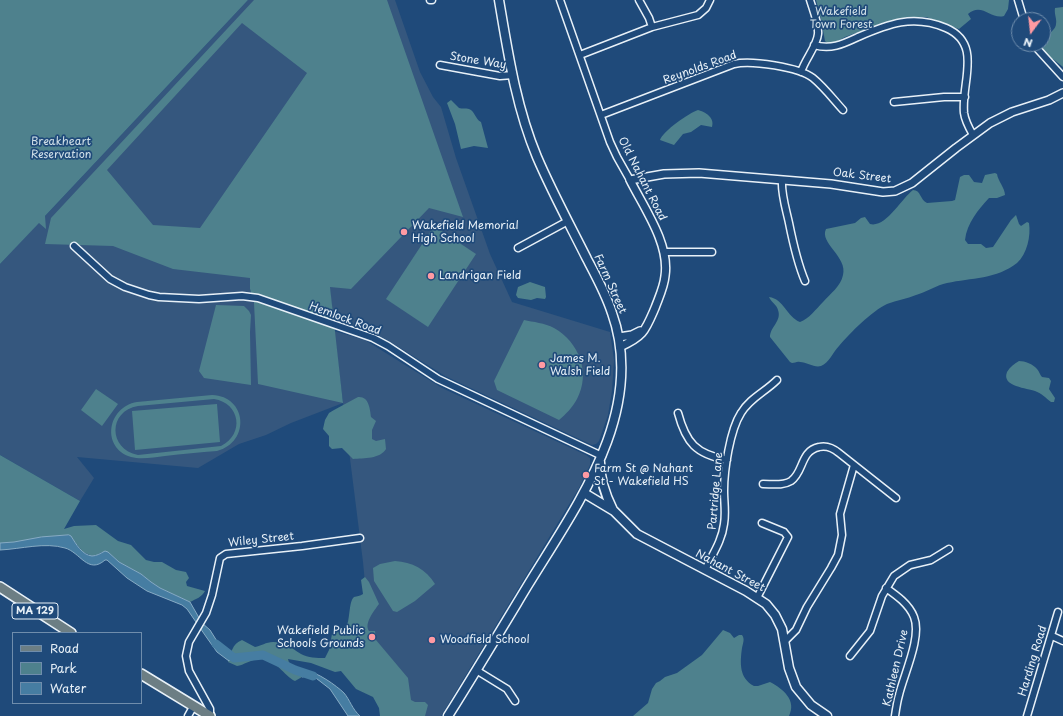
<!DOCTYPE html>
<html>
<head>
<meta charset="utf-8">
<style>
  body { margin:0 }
  #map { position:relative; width:1063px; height:716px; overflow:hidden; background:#1f4a7a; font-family:"Playpen Sans",sans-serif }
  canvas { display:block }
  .legend { position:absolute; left:12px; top:632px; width:130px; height:72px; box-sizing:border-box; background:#1f4a7a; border:1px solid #6f8dac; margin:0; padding:5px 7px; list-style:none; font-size:12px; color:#e8f1f8 }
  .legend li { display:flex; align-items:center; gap:8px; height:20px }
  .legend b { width:20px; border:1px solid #6f8dac }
  .north { position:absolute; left:1011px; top:12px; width:40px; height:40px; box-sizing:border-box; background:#1f4a7a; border:1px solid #6f8dac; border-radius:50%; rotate:195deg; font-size:11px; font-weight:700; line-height:16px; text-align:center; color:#e8f1f8 }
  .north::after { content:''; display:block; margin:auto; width:14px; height:18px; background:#ff9aa2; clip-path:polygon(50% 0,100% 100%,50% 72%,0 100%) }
</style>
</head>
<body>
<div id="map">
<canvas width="1063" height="716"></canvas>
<ul class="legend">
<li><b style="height:5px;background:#6c7e84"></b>Road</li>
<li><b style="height:11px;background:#4e818d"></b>Park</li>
<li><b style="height:11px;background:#467da2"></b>Water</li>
</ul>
<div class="north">N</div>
</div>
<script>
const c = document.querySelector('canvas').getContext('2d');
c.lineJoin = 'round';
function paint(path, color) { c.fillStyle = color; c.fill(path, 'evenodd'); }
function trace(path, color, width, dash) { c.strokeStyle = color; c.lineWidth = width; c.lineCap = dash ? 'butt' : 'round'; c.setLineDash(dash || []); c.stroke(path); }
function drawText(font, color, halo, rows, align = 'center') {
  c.font = font + ' "Playpen Sans",sans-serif'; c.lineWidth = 3.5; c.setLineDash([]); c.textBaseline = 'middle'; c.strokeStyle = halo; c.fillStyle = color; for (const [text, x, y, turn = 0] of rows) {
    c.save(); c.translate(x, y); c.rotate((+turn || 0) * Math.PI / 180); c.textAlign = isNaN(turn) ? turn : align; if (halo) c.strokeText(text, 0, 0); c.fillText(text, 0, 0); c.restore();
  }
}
const built = new Path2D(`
  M248 0H395L420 72 433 97 441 107 456 158 490 254 512 302 610 332 614 360 612 391 608 415 599 441 596 444 592 445 445 376 389 341 374 333 333 319 327 261 250 289 254 303 343 402 334 331 365 340 373 345 442 388 586 455 590 458V465L579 488 441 716H407L365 667 368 615 363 562 343 403 291 423 266 435 239 444 198 468 77 457 94 478 80 501 0 455V264Z`);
const green = new Path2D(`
  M0 0H248L45 216 46 229 39 223 0 264Z
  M254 0H387L463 217 429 208 351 289 330 287 343 403 258 384 254 303 250 289V278L173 269 113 246 45 244 51 218ZM242 23 307 73 200 228 153 225 107 170Z
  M816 0H1009L1008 9 1004 16C991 20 982 2 968 14L971 19 959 29 926 17H909L885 22 845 37 832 44H828L825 41 821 19Z
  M1063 7V67L1053 59H1049L1037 44H1043V34H1049C1051 32 1056 28 1056 24 1057 19 1054 14 1055 8Z
  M451 100 459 108C462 109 466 108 469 109 475 111 475 119 481 122L488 148 474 146 461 149 455 124 447 103Z
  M698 110C706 112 715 118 712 127L701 125 691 132 683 134 674 145 660 140C663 131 689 113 698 110Z
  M995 173 997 174C998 181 1005 188 1005 195L997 198H989C978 210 967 223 965 240L968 244H981L986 248 993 247 1011 220 1016 215 1019 224 1021 226 1027 222 1029 223C1031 236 1027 254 1017 263 997 279 971 278 947 283 937 285 926 292 916 295 907 299 897 300 887 304 872 311 850 333 839 346 833 352 829 363 821 366 814 368 807 362 800 362 797 361 795 363 792 363L790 362 770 337C770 327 782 321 778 310 777 305 771 302 769 297 784 299 787 317 800 322 809 319 816 309 823 302 830 294 841 286 843 275 848 257 819 243 826 229L855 223 861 218 865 217 870 224C886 228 901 199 913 190 921 190 920 200 927 203L952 201 955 200 960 177 964 175H969L974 182 982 183 985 175Z
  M434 226 476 254 428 327 386 299Z
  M530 282 545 287 546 297 545 299 537 298 531 300 518 298 516 295 518 287Z
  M216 305 244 306 249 311 251 315 250 332 251 385 204 378 199 371Z
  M524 320C533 322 545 323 554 328 579 342 591 373 577 399 572 408 566 414 559 420L497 390 494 381Z
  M1019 361C1025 361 1033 364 1037 369 1039 371 1040 375 1042 377L1049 378 1051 381 1049 389 1055 398 1054 402H1051C1046 398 1041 393 1035 391 1028 388 1001 387 1007 372 1010 367 1014 364 1019 361Z
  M96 389 118 404 102 426 81 410Z
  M212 395C247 396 251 442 217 451 200 452 182 454 165 456 154 457 142 460 131 457 101 448 107 407 137 402ZM214 399C240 403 245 434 221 446L138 455C108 449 108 411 138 406Z
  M358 397C369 396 370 409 371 417L376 421 372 430V439L376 441 385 439 386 449C380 459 364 458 353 459L342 448 332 449 329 446V436L323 429 325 420 329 413 334 410Z
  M217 404 220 442 135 450 132 411Z
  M0 455 80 501 64 529 74 526 96 525 118 541 131 545 146 560 154 562H162L176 570 186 572 189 578 186 582 187 586 205 591C202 597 196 599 190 602L160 588 151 582 141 574 119 562 108 552H102L97 555 92 556 83 552 69 535 59 536 53 546H34L0 550Z
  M395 561C412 562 426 569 435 584L415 601 397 612 393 611 374 581 373 568 380 564Z
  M365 577 369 582 379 604C374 611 364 623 369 631H375L376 640 408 678 411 700 415 702H425L428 705 425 716H380L379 708 373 697 356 689 341 671 335 672 311 663 288 659C289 667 299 670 306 671L301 674 302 677 295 681C283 675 274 656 258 659 250 660 244 665 237 666L228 662C231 653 232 644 242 640L255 647C261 646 266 642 273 642 285 642 291 648 301 654 308 658 317 658 325 658L329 650 332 634 347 625C350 618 349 601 354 597 357 596 360 596 363 594L361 580Z
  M723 630 730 633 734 638 739 635H742C745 639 743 643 742 648 740 663 739 678 754 686H758L770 682C783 689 797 700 789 716H633L648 703 652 689 656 683 660 681 665 677 677 673 702 655Z`);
const water = new Path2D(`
  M69 535 71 536C76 544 82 555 92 556 97 556 101 553 105 551L108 552 119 562 141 574 151 582 160 588 190 602 202 623 210 630 220 646 230 656 229 661 217 652 207 638 187 609 182 605 147 591 127 578 107 560H105C88 575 80 552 65 548 45 542 21 549 0 550V543L14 542 41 537Z
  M306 671C316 671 337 686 344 693 350 700 352 709 360 716H348L330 689 312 675 302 677 301 674Z`);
const river = new Path2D(`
  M216 644 234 658 263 655 295 670 313 676`);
const minor = new Path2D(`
  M430 0H432
  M560 0 610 142 617 157 630 180
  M1018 0 1024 20
  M652 27 698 15 706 8 710 0
  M1033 44 1063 77
  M814 45C831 50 843 44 858 37 888 24 913 14 946 28 983 44 961 82 964 113 965 121 969 128 973 135
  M580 55 652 27 649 18 639 0
  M440 65 500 76 513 75
  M801 72C805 59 817 46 818 34 819 24 813 10 810 0
  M894 102 944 97H965
  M601 115 734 64C751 60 799 67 813 78 824 87 833 99 843 110
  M782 180C781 194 786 209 789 223 793 243 797 262 805 281
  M74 246 110 279 125 287 149 295 159 297 199 299 242 296 258 298 373 338 388 346 438 379 602 456
  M518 248 568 221
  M664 252H712
  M678 413C686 443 696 454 727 460
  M763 484C772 484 783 486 791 481 804 472 800 451 819 447 827 445 833 448 839 453L896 498
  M705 570C712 555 722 541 724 524 726 513 724 502 724 491 724 470 730 430 741 413 750 398 765 392 777 380
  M886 588C896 595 909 604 914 617 922 637 904 674 899 695 897 702 896 709 895 716
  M757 598 788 537 784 532 762 523
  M1052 636 1063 641
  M785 641 796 630 807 607 831 568 838 555 842 535 840 514 854 465
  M850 656 870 631 882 596 894 576 910 565 931 560 949 549
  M476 670 507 689 515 701
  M188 716 193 707
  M210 716V709L189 671 186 656 189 642 206 613 212 595 220 558 226 554 302 546 360 538
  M1027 716 1058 612`);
const tertiary = new Path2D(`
  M619 337 632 335 640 331
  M620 347C644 336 645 331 655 308 659 297 664 287 665 276 670 244 644 208 630 180L664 174 699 173 831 184 883 192 895 191 912 183 956 148 990 123 1012 112 1049 100 1063 93`);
const secondary = new Path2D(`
  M600 462C600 480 605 494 613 510
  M584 493 614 511 637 534 746 591 766 604 775 615 782 629 789 668 796 687 811 705 827 716
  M448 716C475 673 502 628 528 585 577 505 647 411 612 313 606 294 596 276 587 259 570 225 552 192 537 157 516 107 508 53 499 0`);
const primary = new Path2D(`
  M0 587 71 633
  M141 674 210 716`);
const markers = [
  [404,232,4,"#ff9aa2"],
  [431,276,4,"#ff9aa2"],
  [542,365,4,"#ff9aa2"],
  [586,475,4,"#ff9aa2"],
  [372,637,4,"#ff9aa2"],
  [432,640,4,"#ff9aa2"]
];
const shields = [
  [35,611,46]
];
const shieldNames = [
  ["MA 129",35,611]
];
const parkNames = [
  ["Wakefield",841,12],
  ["Town Forest",841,25],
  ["Breakheart",61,142],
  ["Reservation",61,155]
];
const streetNames = [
  ["Stone Way",478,61,9],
  ["Reynolds Road",700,68,-20],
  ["Oak Street",862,176,7],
  ["Old Nahant Road",642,179,63],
  ["Farm Street",610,284,66],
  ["Hemlock Road",345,319,20],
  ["Partridge Lane",716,491,-85],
  ["Wiley Street",261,540,-6],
  ["Nahant Street",730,571,28],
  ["Harding Road",1033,661,-73],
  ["Kathleen Drive",896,668,-77]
];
const poiNames = [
  ["Wakefield Memorial",412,226],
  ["High School",412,239],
  ["Landrigan Field",439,276],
  ["James M.",550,359],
  ["Walsh Field",550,372],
  ["Farm St @ Nahant",594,469],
  ["St - Wakefield HS",594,482],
  ["Wakefield Public",364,631,"right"],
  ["Schools Grounds",364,644,"right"],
  ["Woodfield School",440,640]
];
paint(built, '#35577e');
paint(green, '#4e818d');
paint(water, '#467da2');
trace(water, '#87abc4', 1);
trace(river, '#467da2', 9);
trace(minor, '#e8f1f8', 9);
trace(tertiary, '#e8f1f8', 10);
trace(secondary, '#e8f1f8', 11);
trace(primary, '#e8f1f8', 12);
trace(minor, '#1f4a7a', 6);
trace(tertiary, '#1f4a7a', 7);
trace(secondary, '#1f4a7a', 8);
trace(primary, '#6c7e84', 9);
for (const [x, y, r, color] of markers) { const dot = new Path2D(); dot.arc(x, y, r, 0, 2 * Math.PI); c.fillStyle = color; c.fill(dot); trace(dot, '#1f4a7a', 1.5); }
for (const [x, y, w] of shields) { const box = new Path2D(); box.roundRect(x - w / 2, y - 8, w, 16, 3); c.fillStyle = '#1f4a7a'; c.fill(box); trace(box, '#e8f1f8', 1); }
drawText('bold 10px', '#e8f1f8', null, shieldNames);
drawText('11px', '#d1e0e8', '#1f4a7a', parkNames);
drawText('11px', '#e8f1f8', '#1f4a7a', streetNames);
drawText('11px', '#e8f1f8', '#1f4a7a', poiNames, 'left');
</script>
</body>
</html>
